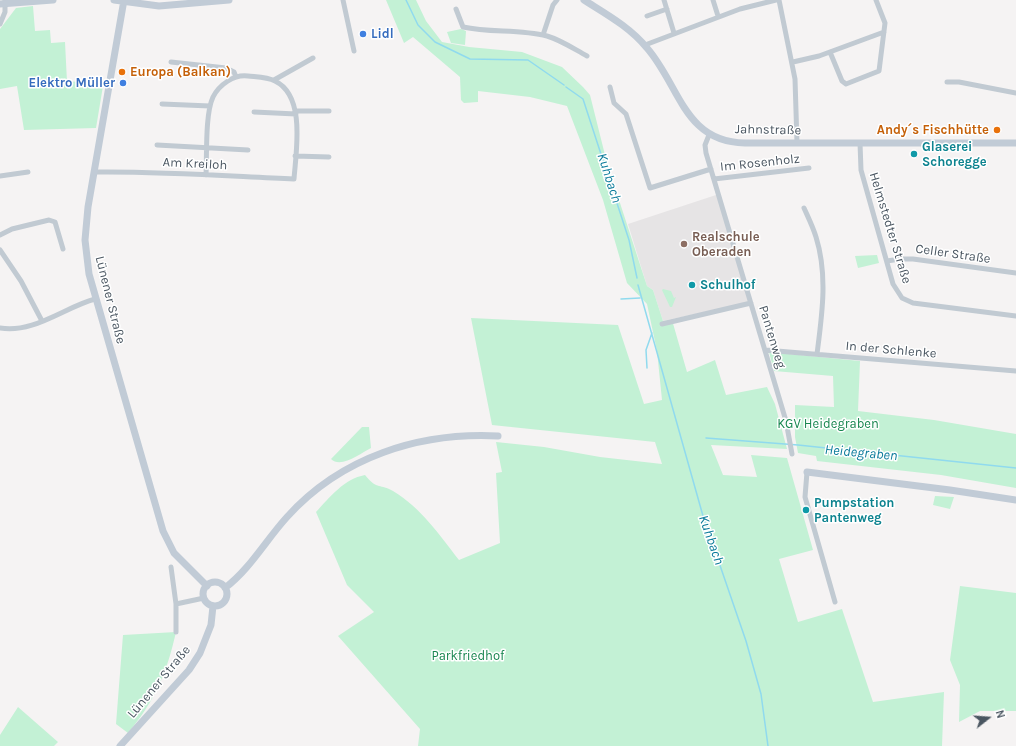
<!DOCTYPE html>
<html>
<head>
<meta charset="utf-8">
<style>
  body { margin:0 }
  #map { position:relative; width:1016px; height:746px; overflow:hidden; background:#f5f3f3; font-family:Karla,sans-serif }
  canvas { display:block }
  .north { position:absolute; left:968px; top:698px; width:40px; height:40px; -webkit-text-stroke:3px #fff; paint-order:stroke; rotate:73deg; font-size:11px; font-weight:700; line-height:16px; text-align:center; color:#4a5661 }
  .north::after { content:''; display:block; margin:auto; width:14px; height:18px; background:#4a5661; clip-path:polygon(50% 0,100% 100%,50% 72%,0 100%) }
</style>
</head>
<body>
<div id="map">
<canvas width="1016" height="746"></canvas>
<div class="north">N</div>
</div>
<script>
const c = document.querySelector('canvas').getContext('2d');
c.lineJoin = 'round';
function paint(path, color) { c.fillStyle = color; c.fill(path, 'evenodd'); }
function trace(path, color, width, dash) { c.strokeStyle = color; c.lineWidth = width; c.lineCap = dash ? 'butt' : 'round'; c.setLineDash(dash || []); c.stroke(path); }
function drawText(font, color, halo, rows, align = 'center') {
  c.font = font + ' Karla,sans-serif'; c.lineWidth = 3; c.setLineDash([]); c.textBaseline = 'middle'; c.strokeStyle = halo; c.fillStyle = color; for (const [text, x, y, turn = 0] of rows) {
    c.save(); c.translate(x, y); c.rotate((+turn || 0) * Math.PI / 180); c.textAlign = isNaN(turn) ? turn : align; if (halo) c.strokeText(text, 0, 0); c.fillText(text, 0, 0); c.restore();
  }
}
const education = new Path2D(`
  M719 194 751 302 663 321 653 290 647 286 628 224Z`);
const green = new Path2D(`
  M386 0H416L426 21 442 42 469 47 522 52 562 67 583 87 590 95 607 163 647 286 653 290 663 321 672 320 687 372 715 360 726 395 767 387 775 404 787 449 711 445 723 475 757 477 751 455 787 458 813 550 779 559 798 622 842 609 873 702 944 692 942 746H418L420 729 338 636 374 612 347 585 316 512C330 497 344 479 365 475 378 491 380 483 393 491 421 508 439 534 459 560L500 543 496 473 502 472 496 442 544 447 600 457 662 464 655 442 492 425 471 318 618 325 644 404 662 400 657 351 647 304 627 283 603 200 567 106 530 97 478 91V102L464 103 461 100 460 77 413 37 404 43Z
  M33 6 35 31 50 30 51 43 65 42 67 82 104 80 96 128 24 130 17 86 0 89V29L16 8Z
  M461 29 466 31 465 45 451 43 447 32Z
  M877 255 879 263 858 268 855 256Z
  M663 289 671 291 674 298 676 297 672 307H670L662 290Z
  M769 352 860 361 858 411 934 420 1016 434V488L941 475 817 461 816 456 798 453 795 437V405L834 407 833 376 774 371Z
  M362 427H369L371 448C361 453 341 469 331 459Z
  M935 496 954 497 950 509 933 505Z
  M960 586 1016 593V711H980L959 722 960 685 950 660Z
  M176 632C167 672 155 701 128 733L116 724 123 635Z
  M18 707 58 742 54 746H0V735Z`);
const stream = new Path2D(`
  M406 0 418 25 435 42 470 59 528 60 564 85
  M566 87 583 99 629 240 637 278
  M638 285 703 516 746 641 761 694 768 746
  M621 299 640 298
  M647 368 646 350 652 333
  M706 438 798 445 1016 468`);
const minor = new Path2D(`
  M343 0 354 51
  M664 0 674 33
  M713 0 718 16
  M779 0 795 79 797 143
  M456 9 463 27C491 33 519 29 547 36 561 40 574 49 587 56
  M647 16 667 9
  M0 24 5 12V0
  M543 35 553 5 557 0
  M645 45 740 9 776 0
  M830 52 842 81 846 84 879 71 885 23 876 0
  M171 62 226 68 234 72 236 77
  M793 62 819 56 884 32
  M274 80 313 58
  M947 82H959L1016 93
  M610 87 614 103 626 114 650 188 711 169
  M162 104 210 106
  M295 111H329
  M254 112 296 114
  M709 135 705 145 706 153 786 421 792 454
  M860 143 861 170 893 284 902 298 913 303 1016 316
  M157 145 248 150
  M295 156 329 157
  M94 172C161 171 227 176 294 179 296 151 306 96 275 81 267 77 256 77 248 76 234 74 219 85 213 97 205 114 207 155 206 175
  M0 176 28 172
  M714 179 809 168
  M804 208C808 217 813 227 816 237 828 275 822 315 817 354
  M0 235 12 229 49 220 55 222 63 249
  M0 250 21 281 42 321
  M887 261 900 259H913L1016 273
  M662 324 751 303
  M0 328C33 334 65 307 95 299
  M765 350 1016 371
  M807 472 805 497 835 602
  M171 567 176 604V632
  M176 604 204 598`);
const secondary = new Path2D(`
  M114 0 159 6 229 0
  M124 0 88 207 85 240 89 274 163 531 174 553 207 586
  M584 0C606 14 630 27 647 48 680 86 684 142 745 143H1016
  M0 4 53 0
  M807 472 950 490 1016 500
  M203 594a12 12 0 1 1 24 0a12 12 0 1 1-24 0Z
  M225 588C250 569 266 540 287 517 341 457 419 432 498 436
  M120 746 189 670 200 653 211 625 213 606`);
const markers = [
  [363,34,4,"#3f7fe0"],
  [122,72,4,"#e8710a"],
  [123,83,4,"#3f7fe0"],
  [997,130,4,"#e8710a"],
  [914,154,4,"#0f9aa8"],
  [684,244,4,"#8d6e63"],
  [692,285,4,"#0f9aa8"],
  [806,510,4,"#0f9aa8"]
];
const shopNames = [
  ["Lidl",371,34],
  ["Elektro Müller",115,83,"right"]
];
const foodNames = [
  ["Europa (Balkan)",130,72],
  ["Andy´s Fischhütte",989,130,"right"]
];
const streetNames = [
  ["Jahnstraße",768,130,1],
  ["Im Rosenholz",760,163,-6],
  ["Am Kreiloh",195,164,3],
  ["Helmstedter Straße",890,228,73],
  ["Celler Straße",953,254,8],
  ["Lünener Straße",110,300,76],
  ["Pantenweg",772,337,73],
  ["In der Schlenke",891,350,5],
  ["Lünener Straße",159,682,-50]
];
const cultureNames = [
  ["Glaserei",922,147],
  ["Schoregge",922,162],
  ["Schulhof",700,285],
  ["Pumpstation",814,503],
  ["Pantenweg",814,518]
];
const educationNames = [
  ["Realschule",692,237],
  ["Oberaden",692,252]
];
const parkNames = [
  ["KGV Heidegraben",828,424],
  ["Parkfriedhof",468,656]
];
const waterNames = [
  ["Kuhbach",609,178,72],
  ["Heidegraben",861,453,5],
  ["Kuhbach",711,540,71]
];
paint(education, '#e6e4e5');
paint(green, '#c3f1d5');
trace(stream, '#90daee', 1.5);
trace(minor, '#c1cad2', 5);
trace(secondary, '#c1cbd6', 7);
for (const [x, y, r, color] of markers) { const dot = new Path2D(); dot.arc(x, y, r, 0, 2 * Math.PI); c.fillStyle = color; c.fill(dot); trace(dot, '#fff', 1.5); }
drawText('bold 13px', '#366cbe', '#fff', shopNames, 'left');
drawText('bold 13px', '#c56008', '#fff', foodNames, 'left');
drawText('13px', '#4a5661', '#fff', streetNames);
drawText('bold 13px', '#0d838f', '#fff', cultureNames, 'left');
drawText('bold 13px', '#785e54', '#fff', educationNames, 'left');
drawText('13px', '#17864f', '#fff', parkNames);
drawText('italic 14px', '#0c7c9b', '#fff', waterNames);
</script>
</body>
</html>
